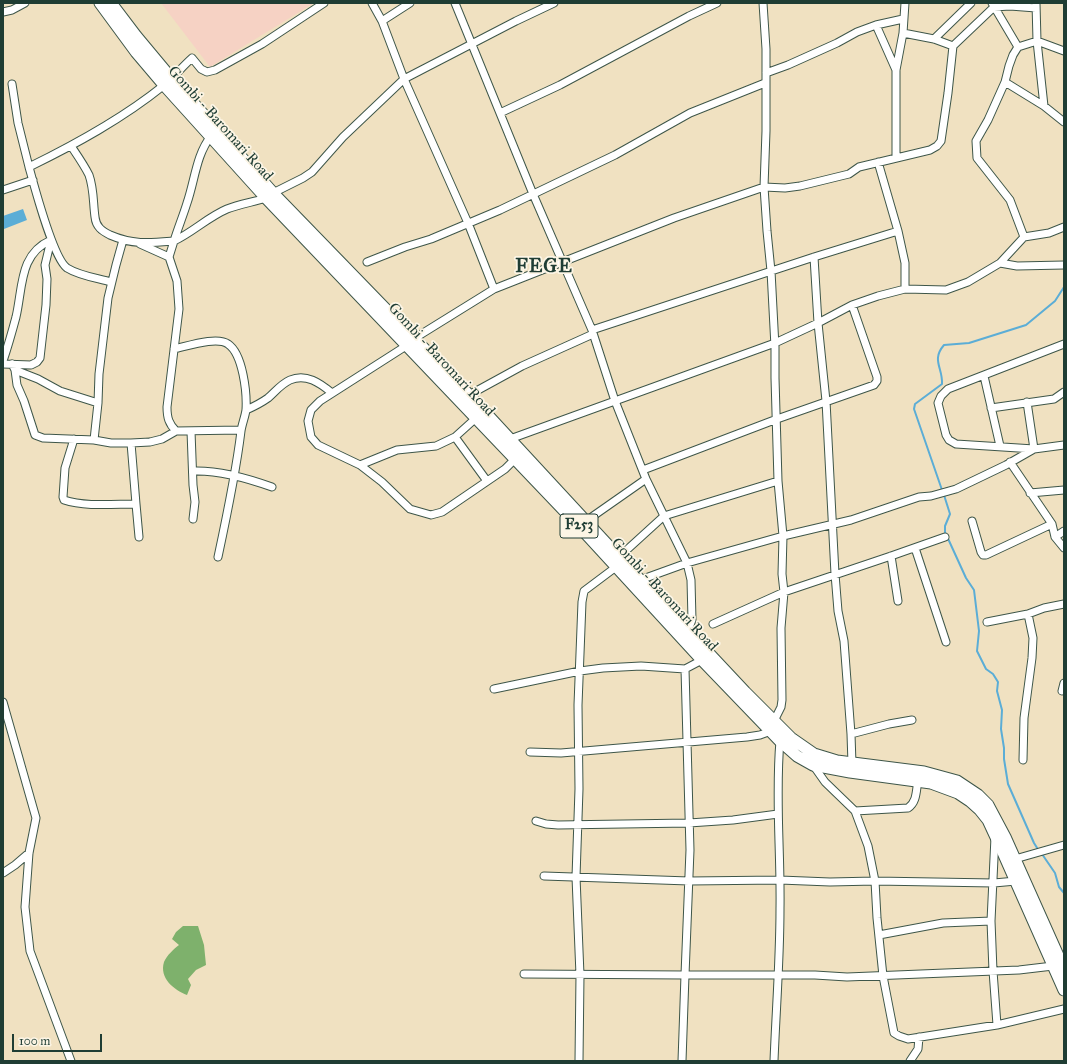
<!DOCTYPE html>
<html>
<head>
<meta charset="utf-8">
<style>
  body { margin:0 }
  #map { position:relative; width:1067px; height:1064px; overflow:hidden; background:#f0e1c1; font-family:"IM FELL Great Primer",serif }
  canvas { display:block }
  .frame { position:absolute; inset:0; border:4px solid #1f3d34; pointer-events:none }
  .scale { position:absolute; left:12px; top:1034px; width:90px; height:18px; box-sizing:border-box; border:2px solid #1f3d34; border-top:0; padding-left:5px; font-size:12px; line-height:14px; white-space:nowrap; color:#1f3d34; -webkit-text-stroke:3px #fcf5e5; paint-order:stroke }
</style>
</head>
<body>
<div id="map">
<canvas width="1067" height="1064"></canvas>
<div class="frame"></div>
<div class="scale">100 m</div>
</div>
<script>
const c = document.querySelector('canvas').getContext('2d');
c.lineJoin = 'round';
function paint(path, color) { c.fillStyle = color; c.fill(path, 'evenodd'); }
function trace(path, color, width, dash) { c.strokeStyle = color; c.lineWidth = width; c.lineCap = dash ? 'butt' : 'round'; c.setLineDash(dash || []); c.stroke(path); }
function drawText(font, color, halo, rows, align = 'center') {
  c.font = font + ' "IM FELL Great Primer",serif'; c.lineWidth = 3.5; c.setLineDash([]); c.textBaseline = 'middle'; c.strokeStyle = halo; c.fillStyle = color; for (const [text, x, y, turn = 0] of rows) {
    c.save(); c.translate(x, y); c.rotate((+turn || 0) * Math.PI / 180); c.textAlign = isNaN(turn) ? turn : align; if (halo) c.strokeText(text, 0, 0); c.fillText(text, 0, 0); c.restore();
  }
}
const built = new Path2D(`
  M161 3H314L210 67Z`);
const forest = new Path2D(`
  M183 926H198L204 945 206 965 196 970 188 979 191 985 187 995C174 990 159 978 164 962 167 955 174 949 179 945L172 939 176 932Z`);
const water = new Path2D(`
  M23 209 27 220 4 229 3 216Z`);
const stream = new Path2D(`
  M942 490 914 409 915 404 942 384C943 368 931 360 944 345L969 343 1026 325 1055 301 1064 287
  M944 495 950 514 945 526V532L966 578 974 590 979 631 977 651 986 669 993 674 998 682 997 691 1002 710 1001 729 1004 748V759L1008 784 1034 843 1039 851
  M1042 854 1055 873 1059 887 1064 893`);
const minor = new Path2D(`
  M372 3 382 21 410 3
  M455 3 533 194 592 330 615 401 646 479 687 563 691 580 692 620 690 625 682 628
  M763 3 766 49V131L764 187 767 231 771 271 775 347V378L778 481 783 536 782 574 784 592 781 628 782 700 781 707 774 721
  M992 3 1018 47 1013 55 1009 66 1005 82 988 120 976 141 977 158 1010 200 1024 237
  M1036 3 1037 41 1044 106
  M3 12 12 10 25 3
  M382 21 404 79 468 223 494 289
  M876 25 896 70
  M934 39 971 3
  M953 46 994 7 1010 6 1036 8
  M1018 47 1037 41 1064 51
  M766 73 788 65 837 43 857 32 876 25 903 19
  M1005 82 1044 106 1064 122
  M12 84 18 123 29 167
  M500 113 560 85 689 16 717 3
  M71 146C77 155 84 165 89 175 94 189 93 203 95 217 96 227 102 231 110 235 133 245 150 243 174 241 178 228 183 216 187 203 195 180 196 155 211 136
  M896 158V70L903 33 905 3
  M878 162 898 231 905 263V289
  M3 190 33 180
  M273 193 303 178 312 172 343 137 404 79 516 21 554 3
  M140 244 169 257
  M814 257 818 323 826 401 835 574 838 611 844 641 851 734 852 764
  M367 262 405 247 431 239 500 210 615 155 690 113 765 83
  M1000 263 1024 237 1049 233 1064 227
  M111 282C97 278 80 276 67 268 53 258 34 185 29 167 76 144 122 119 163 86 173 78 182 67 192 58L201 69 207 72 215 70 262 44 324 3
  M592 330 814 257 898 231
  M415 338 494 289 674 218 764 187 785 188 800 186 849 174 859 167 930 150 937 146 941 141 948 93 953 46 934 39 903 33
  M1064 344 948 389 941 396 938 403 946 435 949 440 956 444 1034 449 1064 445
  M406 346 320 401 311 410 308 421 311 437 318 445 360 465 382 482 410 509 431 515 442 512 505 469 514 460
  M174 349C188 346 217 336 228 344 243 354 247 393 246 410 245 417 242 424 241 431 236 473 227 515 218 557
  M3 361C8 346 12 332 16 317 23 287 19 254 51 240
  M3 364 31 365 37 362 40 358 46 305 47 279 45 265 51 240
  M12 364 15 370 17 385 24 401 35 435 43 438 94 440 111 443H131L150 442 162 439 176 431 241 430
  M15 370 38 379 60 391 98 403
  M984 376 1000 446
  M469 395 522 366 593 334
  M1027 402 1034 449
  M991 408 1054 399 1064 392
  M246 410C253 407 261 403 268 398 275 392 281 384 290 380 306 373 320 383 332 393
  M176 431C169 424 167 418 167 407L179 309 177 281 169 257 174 241C193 232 208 217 227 209 240 204 254 202 266 198
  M191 431 193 485 195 502 193 519
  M455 437 487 481
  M74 439 65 468 63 497 64 500C85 507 114 504 136 504L131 443
  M510 439 775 343 818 323 852 305 878 296 905 289 946 290 968 282 1000 263 1017 266 1064 265
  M94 440 98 403 99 374 108 298 116 265 123 240
  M360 465 397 450 436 446 455 437 476 418
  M643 470 777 419 874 385 877 381V377L852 305
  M193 471C220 470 247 478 272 487
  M1030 493 1064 490
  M136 504 139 537
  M586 521 646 479
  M972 521 981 552 983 555H986L1052 524 1010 462
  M1052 524 1055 537 1064 548
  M1055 537 1064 531
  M915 548 946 642
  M891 556 898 601
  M619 557 664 516 778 481
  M640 580 687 563 783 536 851 520 919 497 931 496 956 489 1006 465 1034 449
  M987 622 1028 614 1044 608 1064 604
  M713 624 784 592 891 556 945 537
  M494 689 580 671 603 668 641 666 685 669 702 660
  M1062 691 1064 683
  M3 702 36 818 29 853 25 907 30 951 71 1061
  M851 734 889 724 912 720
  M530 752 561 753 747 737 760 735 771 731
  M1023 760 1024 718 1032 658 1033 638 1028 614
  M813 765 825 782 855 811 868 846 875 881 877 918 883 976 894 1033 899 1036 908 1039 997 1025 1064 1009
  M855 811 908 808C917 802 916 791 918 780
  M536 821 546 824 558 825 689 823 733 820 778 814
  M995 837 991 921 993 971 997 1025
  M1015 859 1064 845
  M3 873 15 865 29 853
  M544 876 689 881 780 880 830 882 875 881 994 883 1016 881
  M879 935 943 923 991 921
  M524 974 685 975 690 850 685 669
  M579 1061 580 975 576 877 579 789 578 705 582 602 584 591 616 567
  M682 1061 685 975H815L847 977 1019 970 1053 966
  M774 1061C776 1010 780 960 780 909 781 853 775 797 780 741
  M910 1061 918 1049 919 1037`);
const primary = new Path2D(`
  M100 3 136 52 164 85 266 198 577 524 702 660 780 741 797 756 813 765 850 772 931 783 958 793 970 801 980 810 988 820 1001 848 1064 990
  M111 3 136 36 171 78 273 193 469 395 640 580 745 692 791 738 814 754 837 761 924 772 957 781 978 795 988 805 1005 837 1064 969`);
const shields = [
  [579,526,38]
];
const shieldNames = [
  ["F253",579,526]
];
const streetNames = [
  ["Gombi - Baromari Road",220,124,48],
  ["Gombi - Baromari Road",441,360,47],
  ["Gombi - Baromari Road",664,595,47]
];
const districtNames = [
  ["FEGE",544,267]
];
paint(built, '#f6d2c4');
paint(forest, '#7eb16c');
paint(water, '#5badd6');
trace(stream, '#5badd6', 2);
trace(minor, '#3e5649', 9);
trace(primary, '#3e5649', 13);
trace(minor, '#fff', 7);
trace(primary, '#fff', 11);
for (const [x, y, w] of shields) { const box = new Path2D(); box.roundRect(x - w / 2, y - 12, w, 24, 3); c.fillStyle = '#fcf5e5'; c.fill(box); trace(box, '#1f3d34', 1); }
drawText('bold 14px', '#1f3d34', null, shieldNames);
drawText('15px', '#1f3d34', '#fcf5e5', streetNames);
c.letterSpacing = '1px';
drawText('bold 19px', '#1f3d34', '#fcf5e5', districtNames);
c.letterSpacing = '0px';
</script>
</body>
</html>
